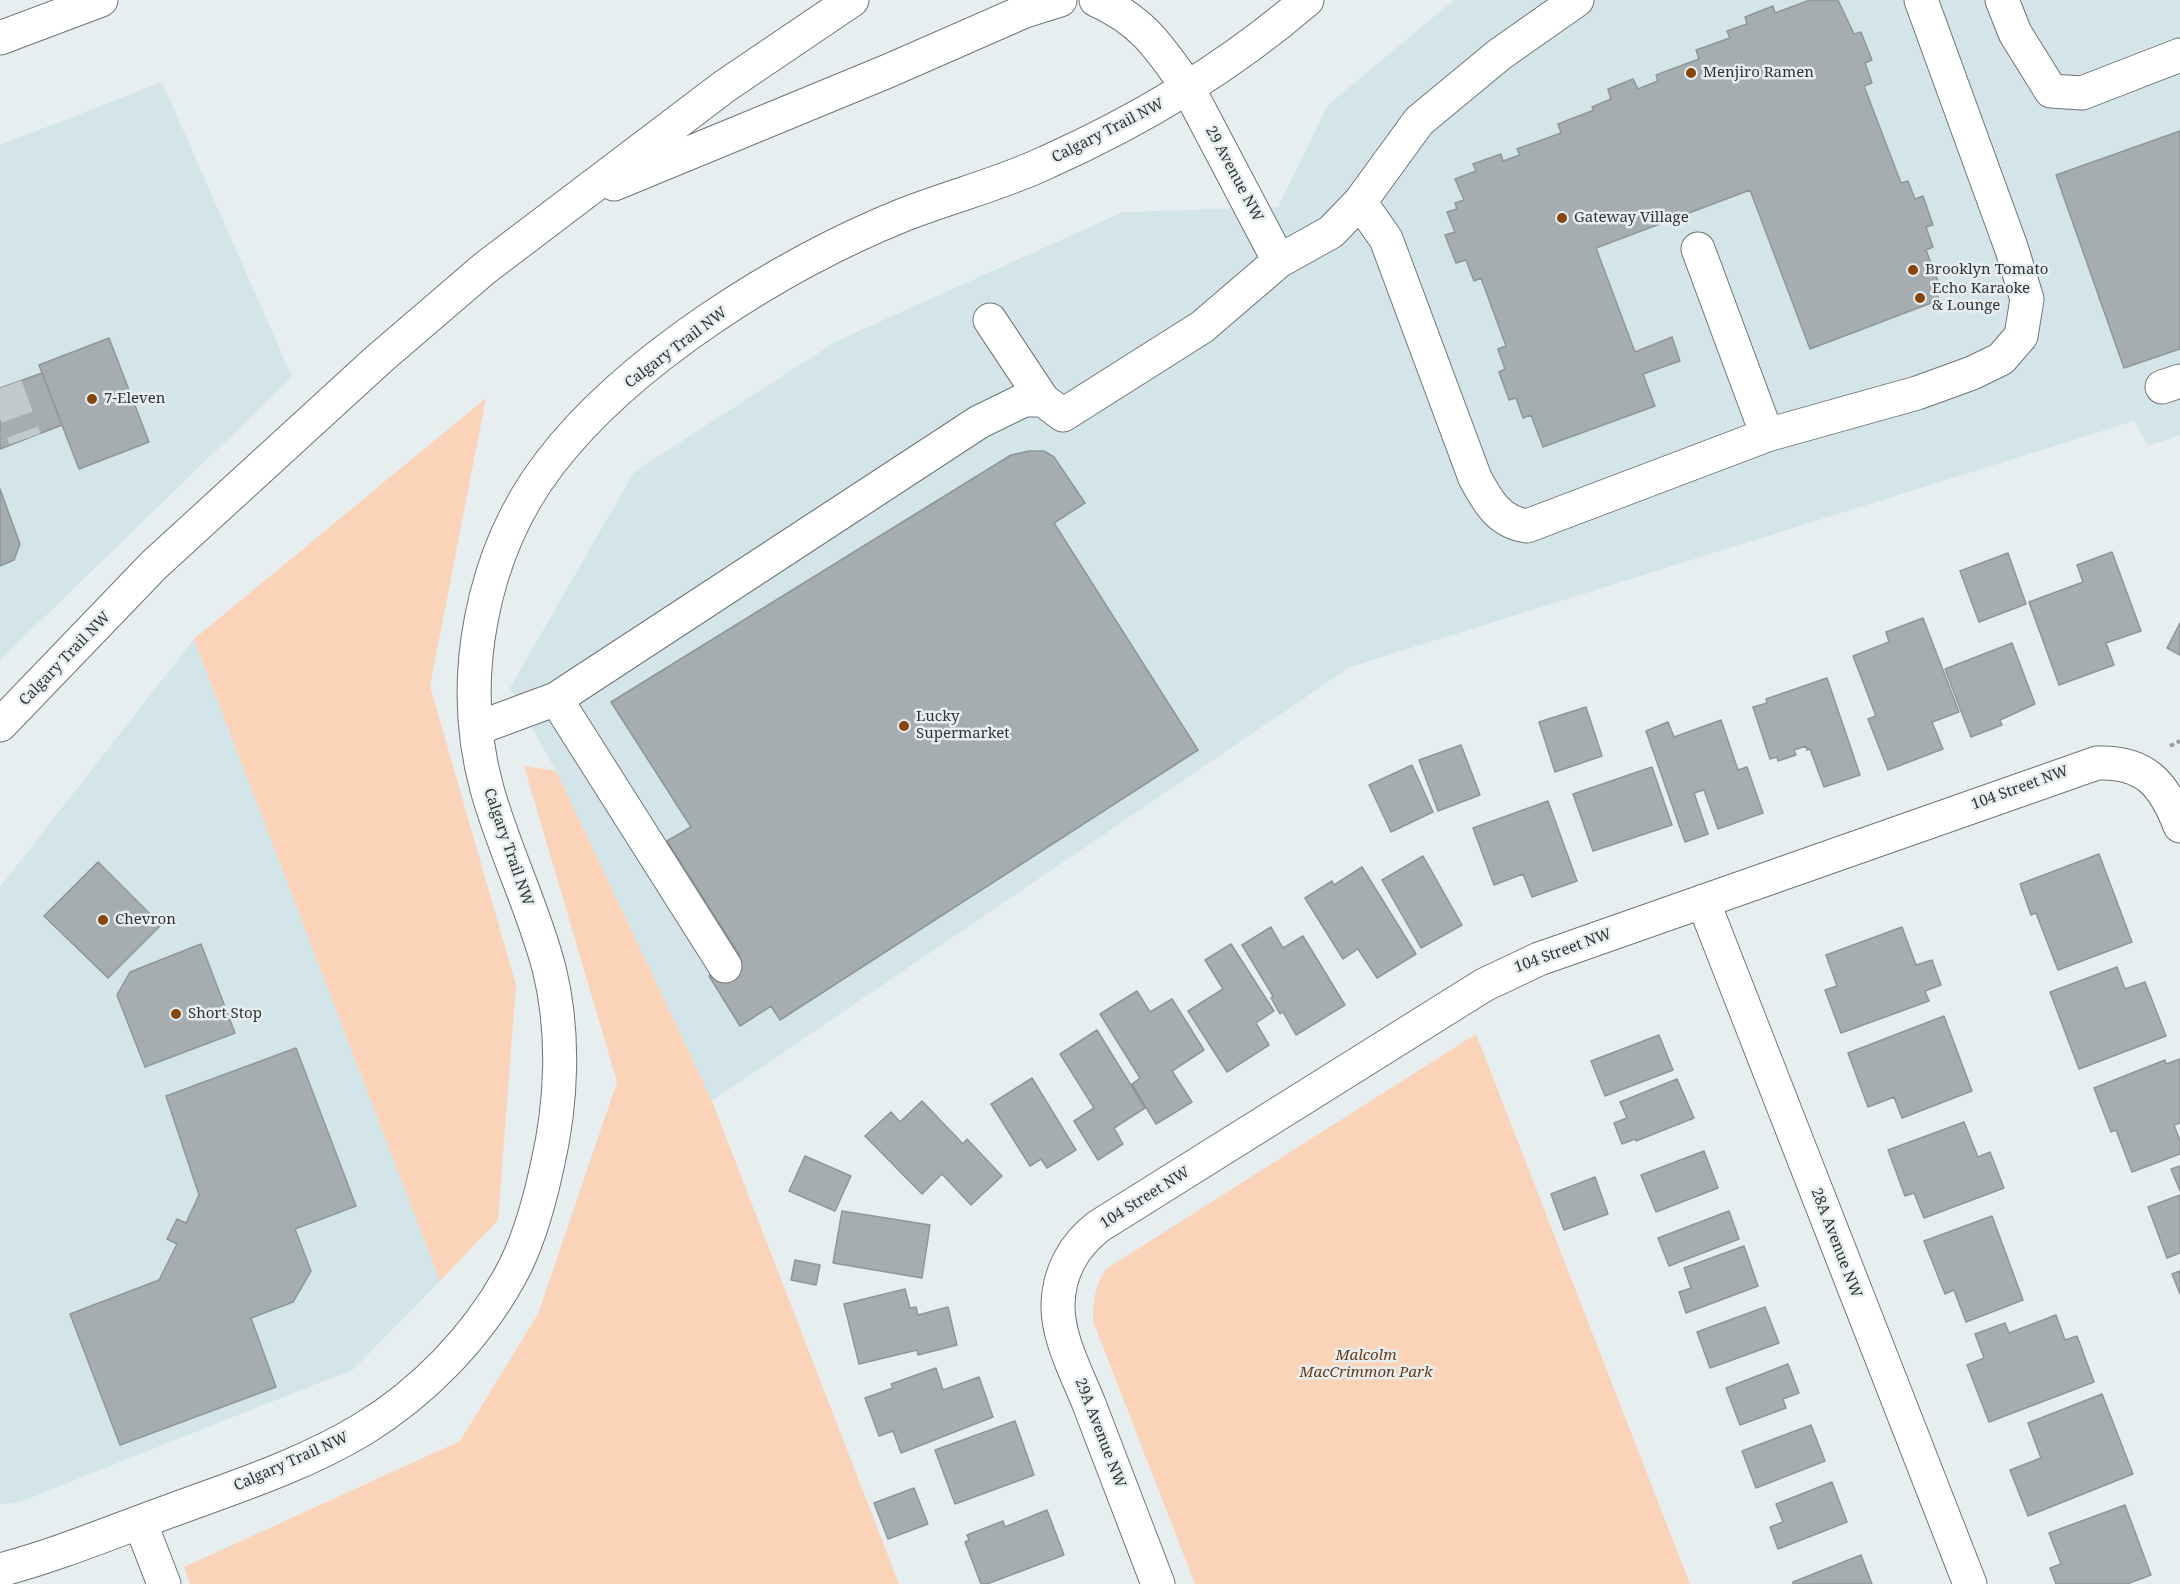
<!DOCTYPE html>
<html>
<head>
<meta charset="utf-8">
<style>
  body { margin:0 }
  canvas { display:block; background:#e6eef0 }
</style>
</head>
<body>
<canvas width="2180" height="1584"></canvas>
<script>
const c = document.querySelector('canvas').getContext('2d');
c.lineJoin = 'round';
function paint(path, color) { c.fillStyle = color; c.fill(path, 'evenodd'); }
function trace(path, color, width, dash) { c.strokeStyle = color; c.lineWidth = width; c.lineCap = dash ? 'butt' : 'round'; c.setLineDash(dash || []); c.stroke(path); }
function drawText(font, color, halo, rows, align = 'center') {
  c.font = font + ' "Noto Serif",serif'; c.lineWidth = 5; c.setLineDash([]); c.textBaseline = 'middle'; c.strokeStyle = halo; c.fillStyle = color; for (const [text, x, y, turn = 0] of rows) {
    c.save(); c.translate(x, y); c.rotate((+turn || 0) * Math.PI / 180); c.textAlign = isNaN(turn) ? turn : align; if (halo) c.strokeText(text, 0, 0); c.fillText(text, 0, 0); c.restore();
  }
}
const built = new Path2D(`
  M1454 0H2180V435L2148 446 2134 421 1350 667 712 1101 556 771 510 688 634 472 835 342 1123 212 1278 207 1328 105Z
  M162 82 292 377 0 660V145Z
  M194 639 440 1281 354 1369 20 1502 0 1504V887Z`);
const green = new Path2D(`
  M486 398 430 686 516 985 498 1220 440 1281 194 639Z
  M524 766 556 771 712 1101 899 1584H190L184 1567 460 1441 538 1314 617 1082Z
  M1476 1034 1690 1584H1195L1093 1321C1093 1301 1095 1286 1106 1269Z`);
const building = new Path2D(`
  M1810 0H1838L1854 34 1861 32 1872 60 1865 63 1872 83 1864 86 1901 183 1908 181 1915 199 1923 196 1933 225 1926 227 1933 247 1926 250 1939 284 1934 286 1939 300 1810 349 1750 190 1596 248 1635 352 1672 337 1680 361 1643 374 1655 406 1543 447 1531 415 1523 418 1516 398 1509 400 1499 372 1505 369 1498 349 1506 346 1481 278 1474 281 1466 260 1456 263 1445 235 1455 232 1447 212 1457 209 1455 203 1464 200 1455 179 1476 171 1473 164 1501 154 1503 161 1520 155 1517 149 1561 133 1558 124 1594 110 1592 107 1611 99 1608 89 1633 79 1638 89 1658 81 1656 75 1699 59 1696 50 1730 38 1727 31 1747 24 1745 17 1773 6 1775 13Z
  M2180 131V349L2124 368 2056 175Z
  M109 338 149 442 79 469 39 365Z
  M42 373 62 425 0 449V388Z
  M1029 451H1044L1054 457 1085 503 1054 523 1198 750 780 1020 771 1006 740 1026 709 976 740 956 667 841 691 827 611 702 1011 455Z
  M0 489 20 544 14 560 0 566Z
  M2112 552 2141 631 2106 643 2114 665 2059 685 2029 602 2083 582 2077 565Z
  M2008 553 2026 604 1979 622 1960 571Z
  M1923 618 1959 712 1932 722 1943 749 1888 770 1868 719 1876 716 1853 656 1889 642 1886 632Z
  M2180 623V655L2167 648Z
  M2012 643 2035 704 2000 720 2002 725 1971 737 1945 669Z
  M1827 678 1860 775 1824 787 1810 749 1807 750 1806 746 1794 750 1796 755 1778 761 1777 757 1770 759 1753 707 1767 703 1766 699Z
  M1586 707 1602 756 1555 772 1539 722Z
  M1721 720 1738 770 1747 767 1763 813 1718 829 1704 790 1694 793 1708 834 1685 842 1646 731 1668 722 1674 737Z
  M1461 745 1480 795 1438 811 1419 760Z
  M1412 765 1433 812 1391 832 1369 785Z
  M1652 767 1672 825 1593 851 1573 794Z
  M1548 801 1577 881 1532 897 1523 874 1494 885 1473 828Z
  M2099 854 2132 942 2058 970 2036 913 2031 915 2020 884Z
  M1423 856 1462 925 1421 948 1382 880Z
  M98 862 161 925 108 978 44 916Z
  M1362 867 1416 954 1377 978 1358 949 1343 959 1305 898 1332 881 1334 885Z
  M1271 927 1283 948 1303 936 1345 1005 1296 1035 1283 1012 1280 1014 1271 998 1273 996 1242 945Z
  M1902 927 1916 965 1932 960 1941 985 1925 991 1929 1001 1841 1033 1825 990 1837 986 1826 955Z
  M201 944 235 1033 145 1067 117 995 130 972Z
  M1231 944 1274 1011 1256 1023 1269 1045 1227 1072 1188 1011 1223 989 1205 960Z
  M2117 967 2125 989 2145 982 2166 1036 2079 1069 2050 992Z
  M1137 991 1150 1012 1172 999 1204 1050 1172 1071 1192 1102 1156 1124 1132 1084 1140 1078 1100 1014Z
  M1944 1016 1972 1091 1902 1118 1894 1097 1868 1107 1848 1053Z
  M1097 1030 1145 1108 1114 1128 1123 1144 1098 1160 1074 1121 1094 1108 1060 1054Z
  M1659 1035 1673 1070 1605 1096 1591 1061Z
  M296 1048 356 1206 295 1229 311 1271 293 1302 251 1318 276 1387 120 1445 70 1314 159 1280 177 1244 167 1239 177 1219 186 1223 199 1195 166 1096Z
  M2180 1059V1123L2174 1125 2180 1140V1154L2132 1172 2116 1130 2111 1132 2094 1088 2165 1060 2166 1064Z
  M1032 1078 1076 1150 1047 1168 1041 1159 1030 1166 991 1104Z
  M1677 1079 1694 1118 1636 1141 1635 1139 1622 1144 1614 1123 1627 1118 1620 1102Z
  M922 1101 963 1144 967 1139 1002 1176 971 1205 942 1174 922 1194 865 1136 891 1112 900 1122Z
  M1964 1122 1978 1157 1990 1152 2004 1188 1924 1218 1914 1193 1905 1196 1888 1150Z
  M1704 1151 1718 1188 1656 1212 1641 1175Z
  M805 1156 851 1176 835 1211 789 1191Z
  M2180 1166V1191L2171 1169Z
  M1595 1177 1608 1214 1564 1230 1551 1194Z
  M2180 1195V1253L2167 1258 2148 1207Z
  M842 1211 930 1225 922 1278 833 1263Z
  M1729 1211 1739 1239 1669 1266 1658 1238Z
  M1992 1216 2023 1300 1966 1322 1954 1290 1945 1294 1924 1241Z
  M1744 1246 1758 1286 1686 1313 1679 1292 1691 1288 1684 1268Z
  M795 1260 820 1265 816 1285 791 1280Z
  M2180 1271V1294L2172 1274Z
  M905 1289 910 1308 916 1307 918 1315 948 1307 957 1345 918 1355 917 1350 859 1364 844 1304Z
  M1765 1307 1779 1343 1710 1368 1697 1332Z
  M2056 1315 2065 1340 2077 1336 2094 1382 1989 1422 1967 1365 1984 1358 1975 1334 2005 1323 2009 1333Z
  M1788 1364 1799 1393 1783 1399 1786 1408 1740 1425 1726 1388Z
  M936 1368 943 1390 979 1377 993 1417 901 1453 893 1431 879 1436 865 1398 893 1388 891 1384Z
  M2102 1394 2133 1474 2028 1516 2010 1470 2041 1458 2028 1423Z
  M1015 1421 1034 1475 955 1504 935 1450Z
  M1811 1425 1825 1461 1756 1488 1742 1451Z
  M1832 1482 1847 1522 1778 1549 1770 1527 1783 1522 1776 1504Z
  M914 1488 928 1524 888 1539 874 1503Z
  M2125 1505 2151 1575 2127 1584H2056L2050 1568 2061 1564 2049 1533Z
  M1047 1510 1064 1555 987 1584H981L965 1542 969 1540 967 1535 1003 1521 1005 1527Z
  M1861 1555 1872 1584H1793V1582Z`);
const minorTunnel = new Path2D(`
  M6 386 25 439`);
const path = new Path2D(`
  M2170 746 2180 741`);
const minor = new Path2D(`
  M2002 0 2015 33 2051 91 2082 93 2180 55
  M1188 88 1279 261
  M1360 202 1386 239 1475 478C1488 502 1499 522 1527 526L1767 435 1917 393 1972 373 2001 359 2021 336 2027 299 2011 247 1921 0
  M1698 249 1767 435
  M990 320 1043 400
  M2162 387 2180 381
  M556 699 725 966
  M478 728 556 699 979 422 1024 400H1043L1063 415 1202 327 1279 261 1331 232 1360 202 1419 121 1500 54 1577 0
  M1703 901 1970 1584
  M140 1522 164 1584
  M0 1570C61 1554 119 1529 178 1508 241 1485 305 1464 363 1429 422 1393 475 1339 509 1278 528 1245 539 1204 547 1167 562 1103 565 1032 549 968 533 907 504 850 487 789 457 681 481 553 549 464 629 359 782 264 903 215 951 196 1001 184 1047 162 1141 120 1229 67 1307 0
  M1158 1584C1135 1524 1112 1464 1089 1404 1077 1374 1057 1337 1058 1304 1059 1272 1074 1245 1099 1226L1484 985 1539 959 2097 763C2145 761 2164 784 2180 826`);
const highway = new Path2D(`
  M1096 0C1143 21 1159 47 1188 88
  M0 38 101 0
  M614 184 888 71 1025 11 1060 0
  M0 725 154 565 379 359 485 268 725 86 852 0`);
const markers = [
  [1691,73,6,"#85450c"],
  [1562,218,6,"#85450c"],
  [1913,270,6,"#85450c"],
  [1920,298,6,"#85450c"],
  [92,399,6,"#85450c"],
  [904,726,6,"#85450c"],
  [103,920,6,"#85450c"],
  [176,1014,6,"#85450c"]
];
const poiNames = [
  ["Menjiro Ramen",1703,73],
  ["Gateway Village",1574,218],
  ["Brooklyn Tomato",1925,270],
  ["Echo Karaoke",1932,289],
  ["& Lounge",1932,306],
  ["7-Eleven",104,399],
  ["Lucky",916,717],
  ["Supermarket",916,734],
  ["Chevron",115,920],
  ["Short Stop",188,1014]
];
const streetNames = [
  ["Calgary Trail NW",1108,131,-27],
  ["29 Avenue NW",1234,174,62],
  ["Calgary Trail NW",676,348,-37],
  ["Calgary Trail NW",65,659,-46],
  ["104 Street NW",2020,788,-20],
  ["Calgary Trail NW",508,847,71],
  ["104 Street NW",1563,951,-20],
  ["104 Street NW",1145,1198,-32],
  ["28A Avenue NW",1836,1243,69],
  ["29A Avenue NW",1100,1433,69],
  ["Calgary Trail NW",291,1462,-24]
];
const parkNames = [
  ["Malcolm",1366,1356],
  ["MacCrimmon Park",1366,1373]
];
paint(built, '#d4e5ea');
paint(green, '#fbd3b8');
paint(building, '#a6adb0');
trace(building, '#8f9698', 1.5);
trace(minorTunnel, '#c2c9ca', 33, [33, 16]);
trace(minor, '#6e7577', 35);
trace(highway, '#6e7577', 35);
trace(path, '#9aa0a1', 4, [4.5, 3]);
trace(minor, '#fff', 33);
trace(highway, '#fff', 33);
for (const [x, y, r, color] of markers) { const dot = new Path2D(); dot.arc(x, y, r, 0, 2 * Math.PI); c.fillStyle = color; c.fill(dot); trace(dot, '#e6eef0', 2); }
drawText('15px', '#313434', '#e6eef0', poiNames, 'left');
drawText('15px', '#313434', '#e6eef0', streetNames);
drawText('italic 15px', '#6b3b15', '#e6eef0', parkNames);
</script>
</body>
</html>
